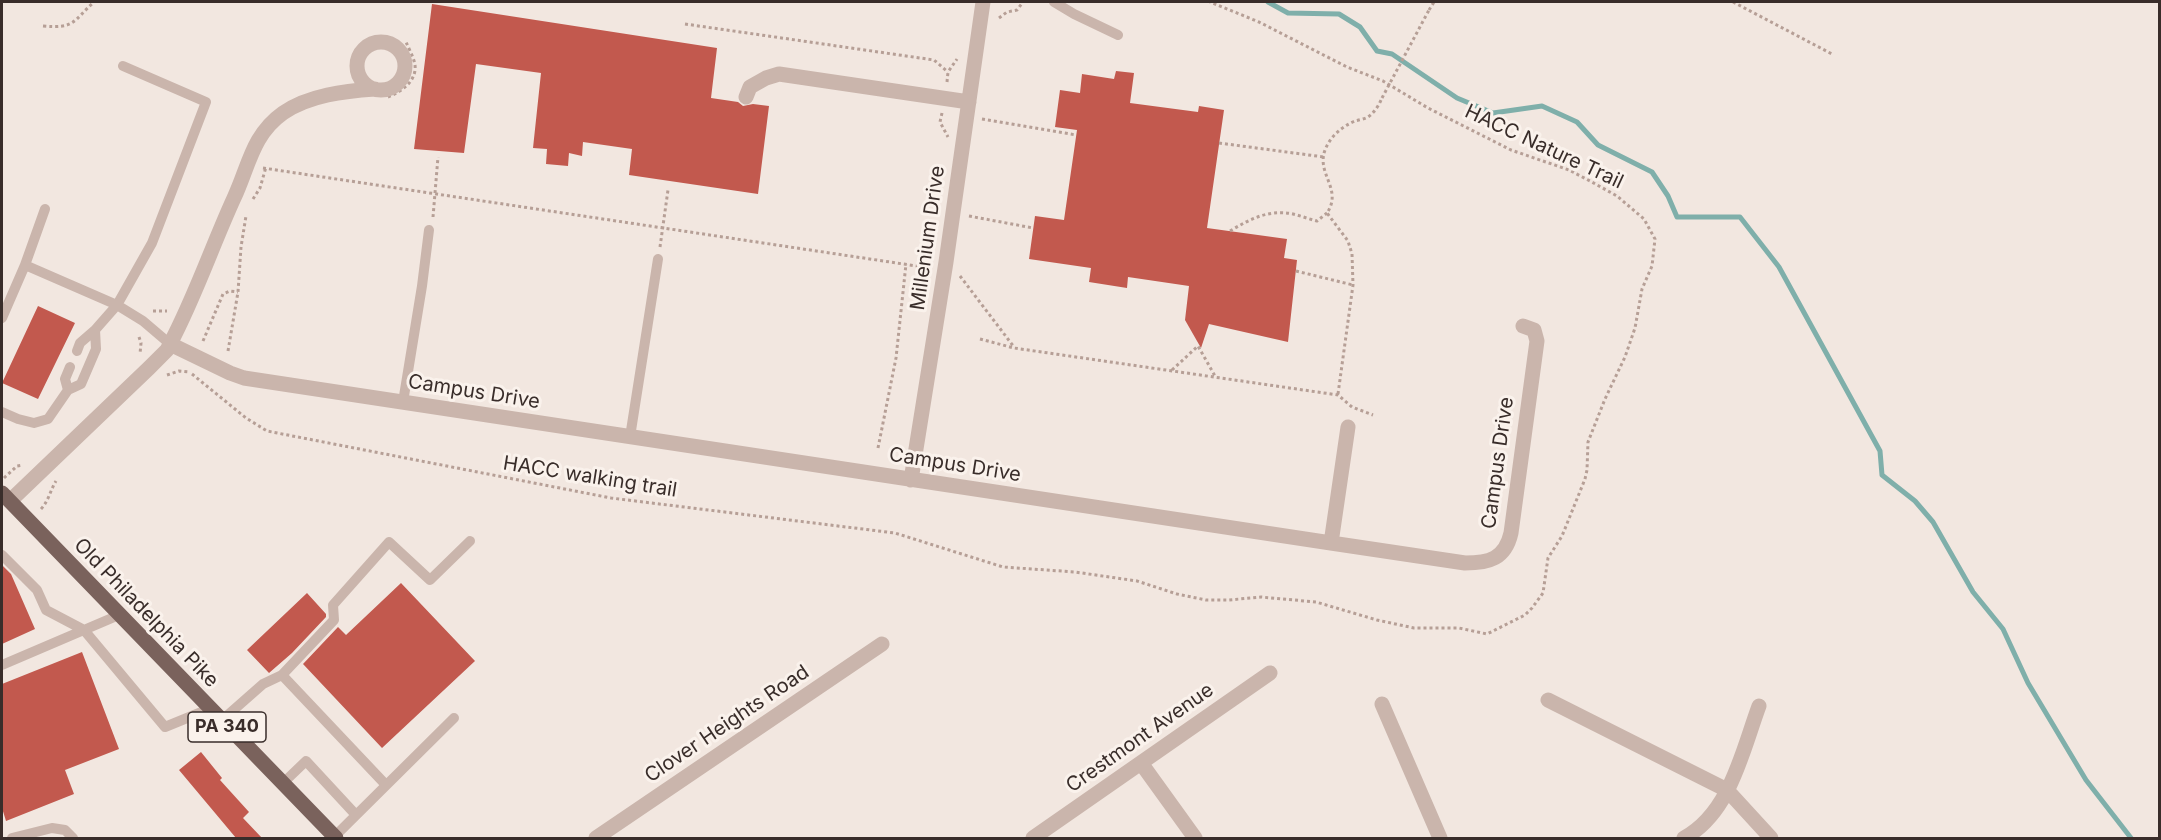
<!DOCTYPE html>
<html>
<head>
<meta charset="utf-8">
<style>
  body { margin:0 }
  #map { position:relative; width:2161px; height:840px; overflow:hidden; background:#f2e7e0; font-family:Inter,sans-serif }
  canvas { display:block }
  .frame { position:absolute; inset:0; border:3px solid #392d2a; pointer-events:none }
</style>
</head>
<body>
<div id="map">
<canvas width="2161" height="840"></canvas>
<div class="frame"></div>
</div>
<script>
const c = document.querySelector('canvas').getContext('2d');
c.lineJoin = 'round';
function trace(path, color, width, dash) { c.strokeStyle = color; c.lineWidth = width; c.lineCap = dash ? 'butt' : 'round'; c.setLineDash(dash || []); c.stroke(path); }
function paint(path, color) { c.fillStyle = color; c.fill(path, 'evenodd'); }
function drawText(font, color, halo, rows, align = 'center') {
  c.font = font + ' Inter,sans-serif'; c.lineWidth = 6; c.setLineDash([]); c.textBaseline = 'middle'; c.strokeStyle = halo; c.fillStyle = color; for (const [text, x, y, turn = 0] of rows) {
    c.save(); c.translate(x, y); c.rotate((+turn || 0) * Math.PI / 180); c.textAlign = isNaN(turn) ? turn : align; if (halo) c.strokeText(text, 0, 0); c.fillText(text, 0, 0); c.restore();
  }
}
const stream = new Path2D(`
  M1268 2 1288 13 1339 14 1360 27 1377 51 1392 54 1457 98 1493 113 1542 106 1577 122 1598 145 1652 172 1668 196 1677 217H1740L1779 267 1880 451 1882 475 1915 501 1933 522 1973 592 2003 629 2028 683 2086 780 2131 838`);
const building = new Path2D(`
  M432 4 717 48 711 98 738 102 743 106 753 104 769 106 758 194 629 175 632 149 583 142 582 156 569 153 568 166 546 164 547 149 533 148 541 73 476 64 464 153 414 149Z
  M1116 71 1134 73 1130 103 1198 112 1199 106 1224 110 1207 228 1287 239 1284 258 1297 260 1288 342 1209 324 1201 348 1185 320 1189 286 1128 277 1127 288 1089 282 1091 268 1029 259 1035 216 1064 220 1077 130 1055 127 1060 90 1080 93 1082 74 1114 79Z
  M38 306 75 323 38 399 2 383Z
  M2 565 11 574 35 629 2 644Z
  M401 583 475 661 382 748 303 664 338 627 346 635Z
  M307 593 326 614V617L292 653 269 673 247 650Z
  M82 652 119 749 65 770 74 794 6 821 2 808V684Z
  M201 752 222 778 220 780 249 812 243 818 262 838H236L179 770Z`);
const path = new Path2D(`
  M1733 2 1832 54
  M1429 10 1434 2
  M999 18 1007 12 1017 10 1023 2
  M685 24 934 60 948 72
  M43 26C75 29 73 21 94 2
  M947 82 948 72 957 59
  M388 97C401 92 417 81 415 65 414 58 409 49 406 42
  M942 113 940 122 948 137
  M982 119 1076 135
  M1219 143 1324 157
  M263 168 930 268
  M253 199 260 188 266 167
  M969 216 1033 228
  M433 217 438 157
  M1230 231C1250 219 1269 209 1293 214 1301 216 1309 219 1317 221L1327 213
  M660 247 668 190
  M1296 271 1353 285
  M960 276 1014 347
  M153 311H167
  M139 337 141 343 140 354
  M980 339 1014 348 1338 395 1352 407 1373 415
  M203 341 223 294 230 291 238 292
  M228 351 238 292 241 247 246 216
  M1172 370 1198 346 1215 376
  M192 374 246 418 267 431 611 498 895 533 1003 567 1075 572 1137 581 1177 594 1206 600H1229L1261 597 1316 602 1377 620 1414 628H1459L1487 634 1525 615 1532 608 1543 593 1548 558 1562 536 1585 479 1587 470 1588 442 1605 399 1625 357 1635 328 1642 289 1652 266 1655 239 1644 219 1617 196 1590 181 1569 170 1511 150 1428 108 1383 81 1347 67 1259 22 1210 2
  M167 375 179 371 189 372
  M1338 394 1353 285 1352 254 1348 241 1327 213C1343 189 1316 174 1325 150 1330 137 1341 127 1355 121 1359 120 1364 119 1368 117 1375 112 1379 105 1382 98
  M878 448 896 358 906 264
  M4 478 17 466 23 465
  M41 509C49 500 50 491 56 481`);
const service = new Path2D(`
  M1054 2 1074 14 1118 35
  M25 265 45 209
  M2 318 25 265 117 305 143 321 170 344
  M77 351 80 343 95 330
  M68 390 65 379 70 367
  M403 402 422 286 429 230
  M2 412 18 419 34 423 48 419 68 390 81 384 96 349 95 330 117 305 152 243 206 102 123 66
  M630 437 658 259
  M2 555 37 590 46 610 84 630 165 727 209 709
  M2 665 119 615
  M282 675 386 785
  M221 721 263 684 282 675 334 620 333 605 389 542 430 580 470 541
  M282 784 306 761 356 815
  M334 837 454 718
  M12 838 52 828 65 830 73 838`);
const minor = new Path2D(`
  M357 66a24 24 0 1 1 48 0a24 24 0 1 1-48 0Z
  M746 97 750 87 766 78 779 74 969 102
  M170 344C195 297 212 246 234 198 249 166 252 135 283 113 309 95 345 91 375 89
  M911 480 946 262 983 2
  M10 501 149 368 167 350 170 344 230 373 244 378 1331 543 1465 563C1489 563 1505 559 1511 533L1537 341 1534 330 1523 326
  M1331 543 1348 427
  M1548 700 1727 790 1771 838
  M1382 704 1440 838
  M1141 763 1195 838
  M596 838 882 644
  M1033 838 1270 673
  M1684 838C1730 813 1742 752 1759 706`);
const primary = new Path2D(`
  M2 493 336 838`);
const pathBridge = new Path2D(`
  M1382 98 1429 10`);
const shields = [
  [227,727,78]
];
const shieldNames = [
  ["PA 340",227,727]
];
const streetNames = [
  ["HACC Nature Trail",1544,147,25],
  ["Millenium Drive",928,238,-82],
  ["Campus Drive",474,392,9],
  ["Campus Drive",1498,463,-82],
  ["Campus Drive",955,465,9],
  ["HACC walking trail",590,477,9],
  ["Old Philadelphia Pike",146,613,46],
  ["Clover Heights Road",727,724,-34],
  ["Crestmont Avenue",1140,738,-35]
];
trace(stream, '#7fafaa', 5);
paint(building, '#c2594e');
trace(path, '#b69f96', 3, [3, 3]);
trace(service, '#cab5ac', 10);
trace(minor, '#cab5ac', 15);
trace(primary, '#7a625c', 15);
trace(pathBridge, '#b69f96', 3, [3, 3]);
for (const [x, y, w] of shields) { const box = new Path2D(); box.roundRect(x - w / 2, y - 15, w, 30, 4.5); c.fillStyle = '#faf2ec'; c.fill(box); trace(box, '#392d2a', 1.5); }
drawText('bold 18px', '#392d2a', null, shieldNames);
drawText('20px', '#392d2a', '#faf2ec', streetNames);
</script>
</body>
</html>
